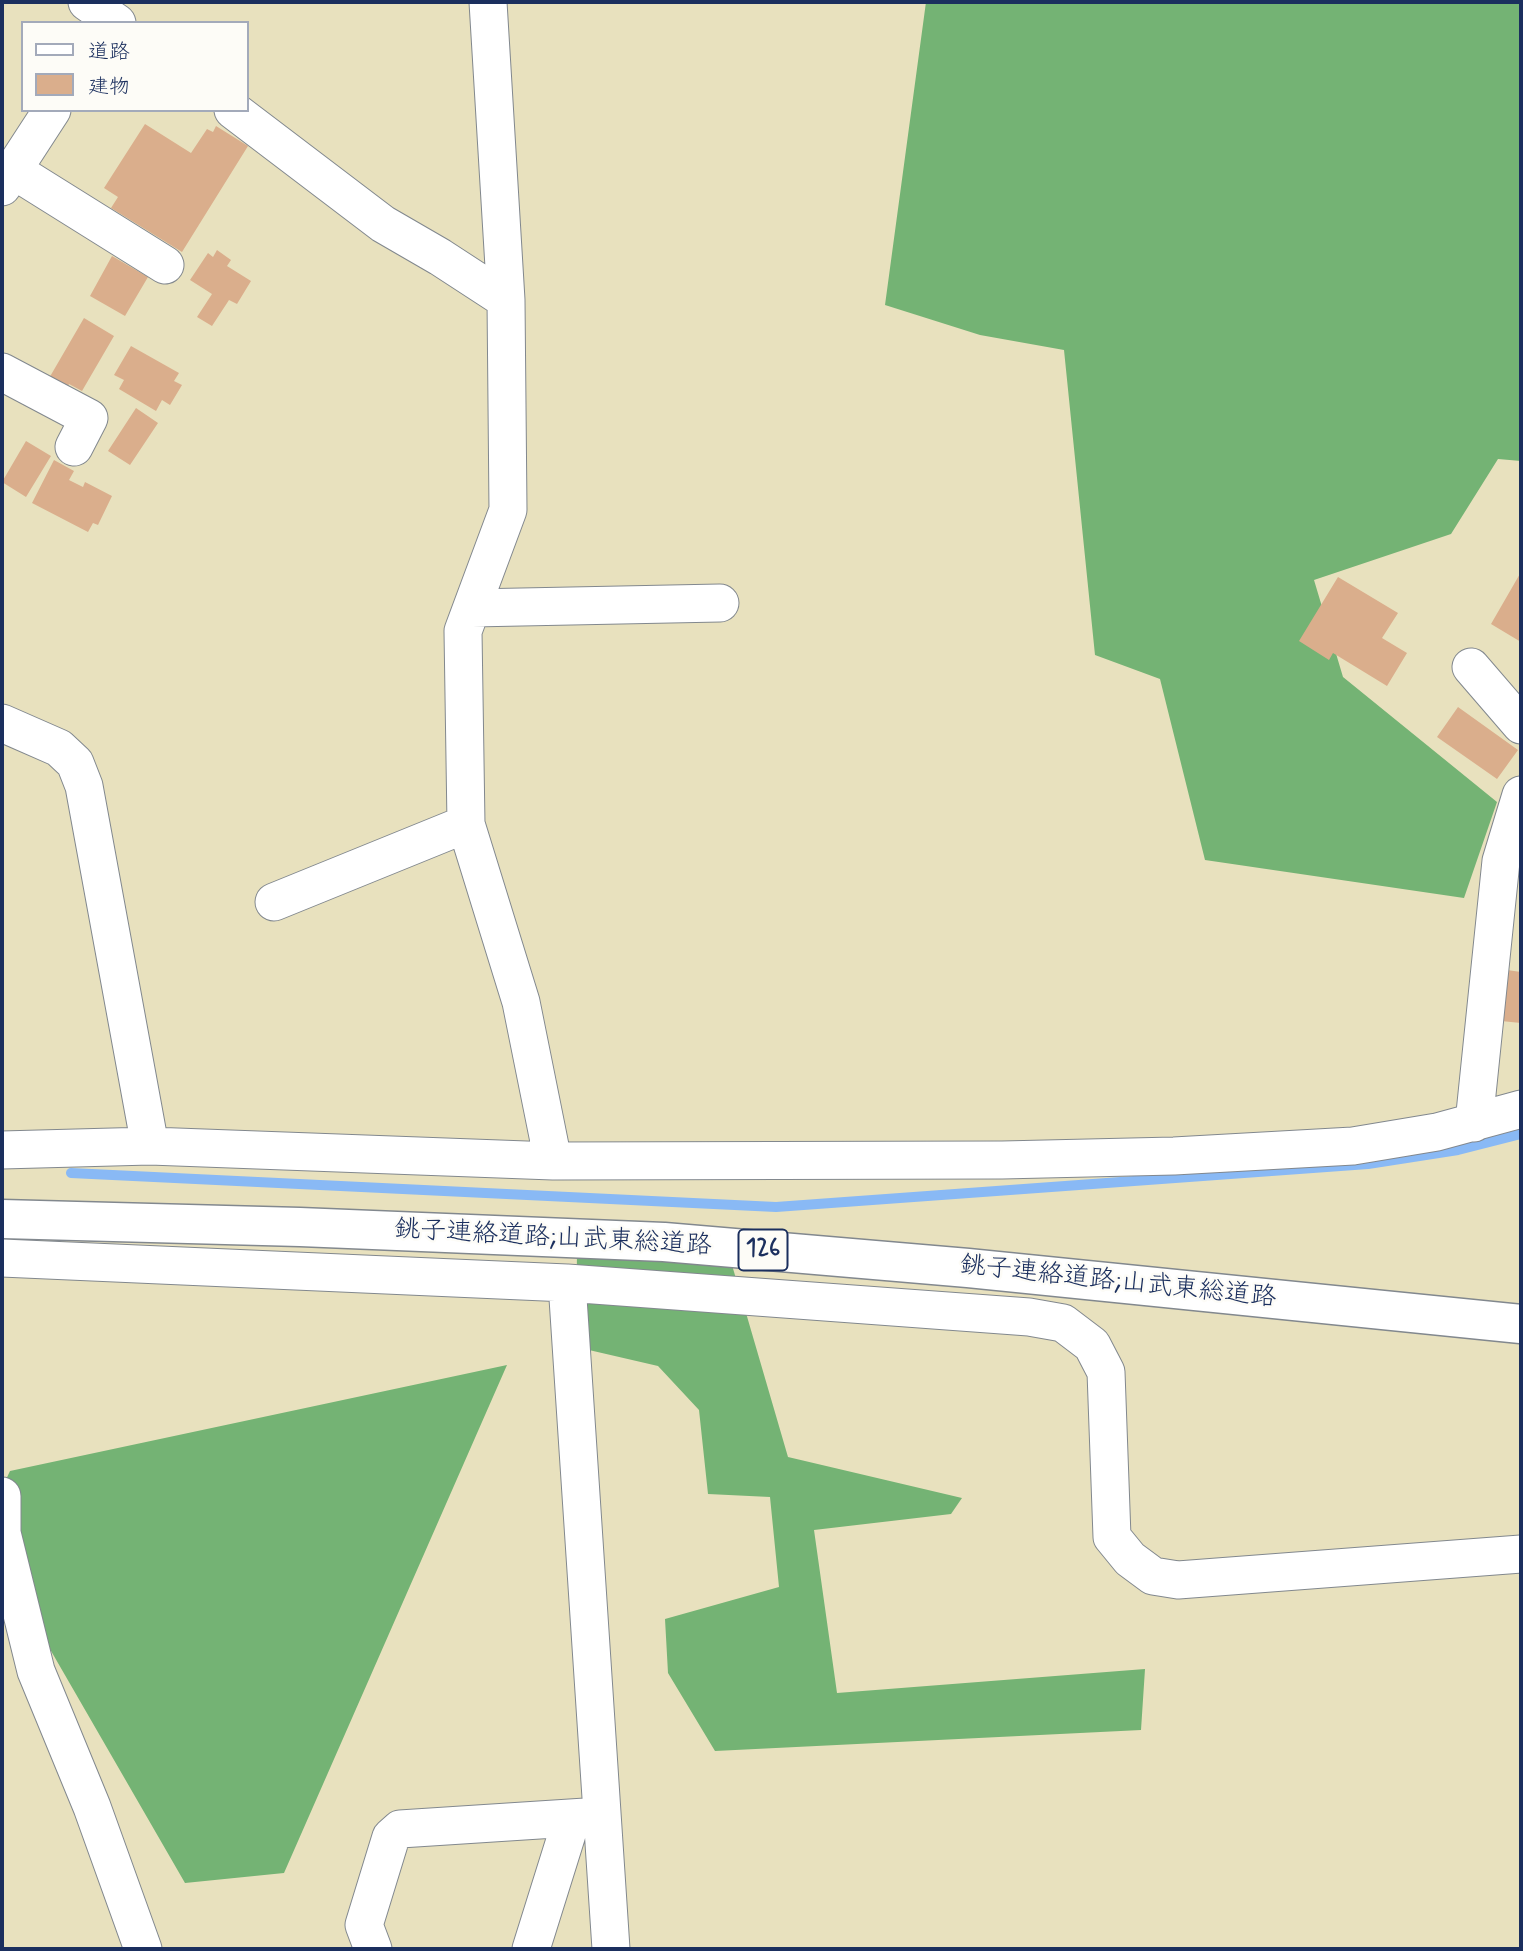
<!DOCTYPE html>
<html>
<head>
<meta charset="utf-8">
<style>
  body { margin:0 }
  #map { position:relative; width:1523px; height:1951px; overflow:hidden; background:#e8e1be; font-family:Mynerve,"Klee One",sans-serif }
  canvas { display:block }
  .frame { position:absolute; inset:0; border:4px solid #1b2f5e; pointer-events:none }
  .legend { position:absolute; left:21px; top:21px; width:228px; height:91px; box-sizing:border-box; background:#fdfcf7; border:2px solid #a3aaba; margin:0; padding:9px 12px; list-style:none; font-size:21px; color:#1b2f5e }
  .legend li { display:flex; align-items:center; gap:14px; height:35px }
  .legend b { width:35px; border:2px solid #a3aaba }
</style>
</head>
<body>
<div id="map">
<canvas width="1523" height="1951"></canvas>
<div class="frame"></div>
<ul class="legend">
<li><b style="height:9px;background:#fff"></b>道路</li>
<li><b style="height:19px;background:#daae8c"></b>建物</li>
</ul>
</div>
<script>
const c = document.querySelector('canvas').getContext('2d');
c.lineJoin = 'round';
function paint(path, color) { c.fillStyle = color; c.fill(path, 'evenodd'); }
function trace(path, color, width, dash) { c.strokeStyle = color; c.lineWidth = width; c.lineCap = dash ? 'butt' : 'round'; c.setLineDash(dash || []); c.stroke(path); }
function drawText(font, color, halo, rows, align = 'center') {
  c.font = font + ' Mynerve,"Klee One",sans-serif'; c.lineWidth = 5; c.setLineDash([]); c.textBaseline = 'middle'; c.strokeStyle = halo; c.fillStyle = color; for (const [text, x, y, turn = 0] of rows) {
    c.save(); c.translate(x, y); c.rotate((+turn || 0) * Math.PI / 180); c.textAlign = isNaN(turn) ? turn : align; if (halo) c.strokeText(text, 0, 0); c.fillText(text, 0, 0); c.restore();
  }
}
const forest = new Path2D(`
  M926 2H1521V461L1498 459 1451 534 1314 580 1343 677 1497 802 1464 898 1205 860 1160 679 1095 655 1064 350 980 335 885 305Z
  M577 1251 732 1265 788 1457 962 1498 951 1514 814 1530 837 1693 1145 1669 1141 1730 715 1751 668 1673 665 1619 779 1587 770 1497 708 1494 699 1410 658 1366 576 1347Z
  M507 1365 284 1873 185 1883 2 1566V1488L10 1471Z`);
const stream = new Path2D(`
  M71 1173 776 1207 1368 1164 1458 1150 1521 1134`);
const building = new Path2D(`
  M145 124 191 153 207 129 213 132 216 126 248 146 182 252 111 208 118 197 104 188Z
  M217 250 231 260 227 266 251 281 237 304 229 300 212 326 197 317 212 294 190 280 208 253 213 257Z
  M112 256 148 277 125 316 90 296Z
  M84 318 114 336 82 391 69 384 66 391 48 380Z
  M131 346 179 373 174 381 182 385 170 405 162 400 156 411 119 389 124 380 114 375Z
  M136 408 158 423 130 465 108 451Z
  M26 441 51 456 26 497 2 482Z
  M54 460 74 471 69 480 83 487 85 482 112 496 98 525 93 523 88 532 32 503Z
  M1521 572V642L1491 624Z
  M1338 577 1398 613 1382 638 1407 653 1387 686 1333 653 1329 660 1299 641Z
  M1458 707 1518 750 1497 779 1437 737Z
  M1507 970 1521 972V1023L1501 1021Z`);
const minor = new Path2D(`
  M87 2 117 23
  M488 2 506 300 508 510 463 631 466 824 521 1002 553 1161
  M233 110 383 224 440 257 506 300
  M13 170 165 265
  M2 187 52 110
  M2 372 89 418 74 447
  M472 608 720 603
  M1471 667 1521 725
  M2 723 59 748 75 763 84 786 150 1146
  M274 902 466 824
  M1474 1123 1501 861 1521 795
  M2 1150 150 1146 553 1161 1002 1160 1174 1156 1353 1146 1437 1132 1521 1109
  M2 1258 567 1283 1029 1317 1063 1323 1092 1345 1106 1372 1112 1537 1130 1559 1153 1576 1178 1580 1521 1554
  M567 1283 611 1949
  M2 1496V1533L36 1671 92 1807 143 1949
  M373 1949 364 1925 391 1837 400 1829 601 1816
  M531 1949 572 1818`);
const highway = new Path2D(`
  M2 1219 300 1227 664 1242 968 1268 1521 1324`);
const shields = [
  [763,1250,49]
];
const shieldNames = [
  ["126",763,1250]
];
const streetNames = [
  ["銚子連絡道路;山武東総道路",553,1239,3],
  ["銚子連絡道路;山武東総道路",1118,1283,6]
];
paint(forest, '#74b374');
trace(stream, '#89b9f5', 10);
paint(building, '#daae8c');
trace(minor, '#82888e', 39);
trace(highway, '#82888e', 41);
trace(minor, '#fff', 37);
trace(highway, '#fff', 38);
for (const [x, y, w] of shields) { const box = new Path2D(); box.roundRect(x - w / 2, y - 20.5, w, 41, 5); c.fillStyle = '#fdfcf7'; c.fill(box); trace(box, '#1b2f5e', 2); }
drawText('bold 24px', '#1b2f5e', null, shieldNames);
drawText('26px', '#1b2f5e', '#fdfcf7', streetNames);
</script>
</body>
</html>
